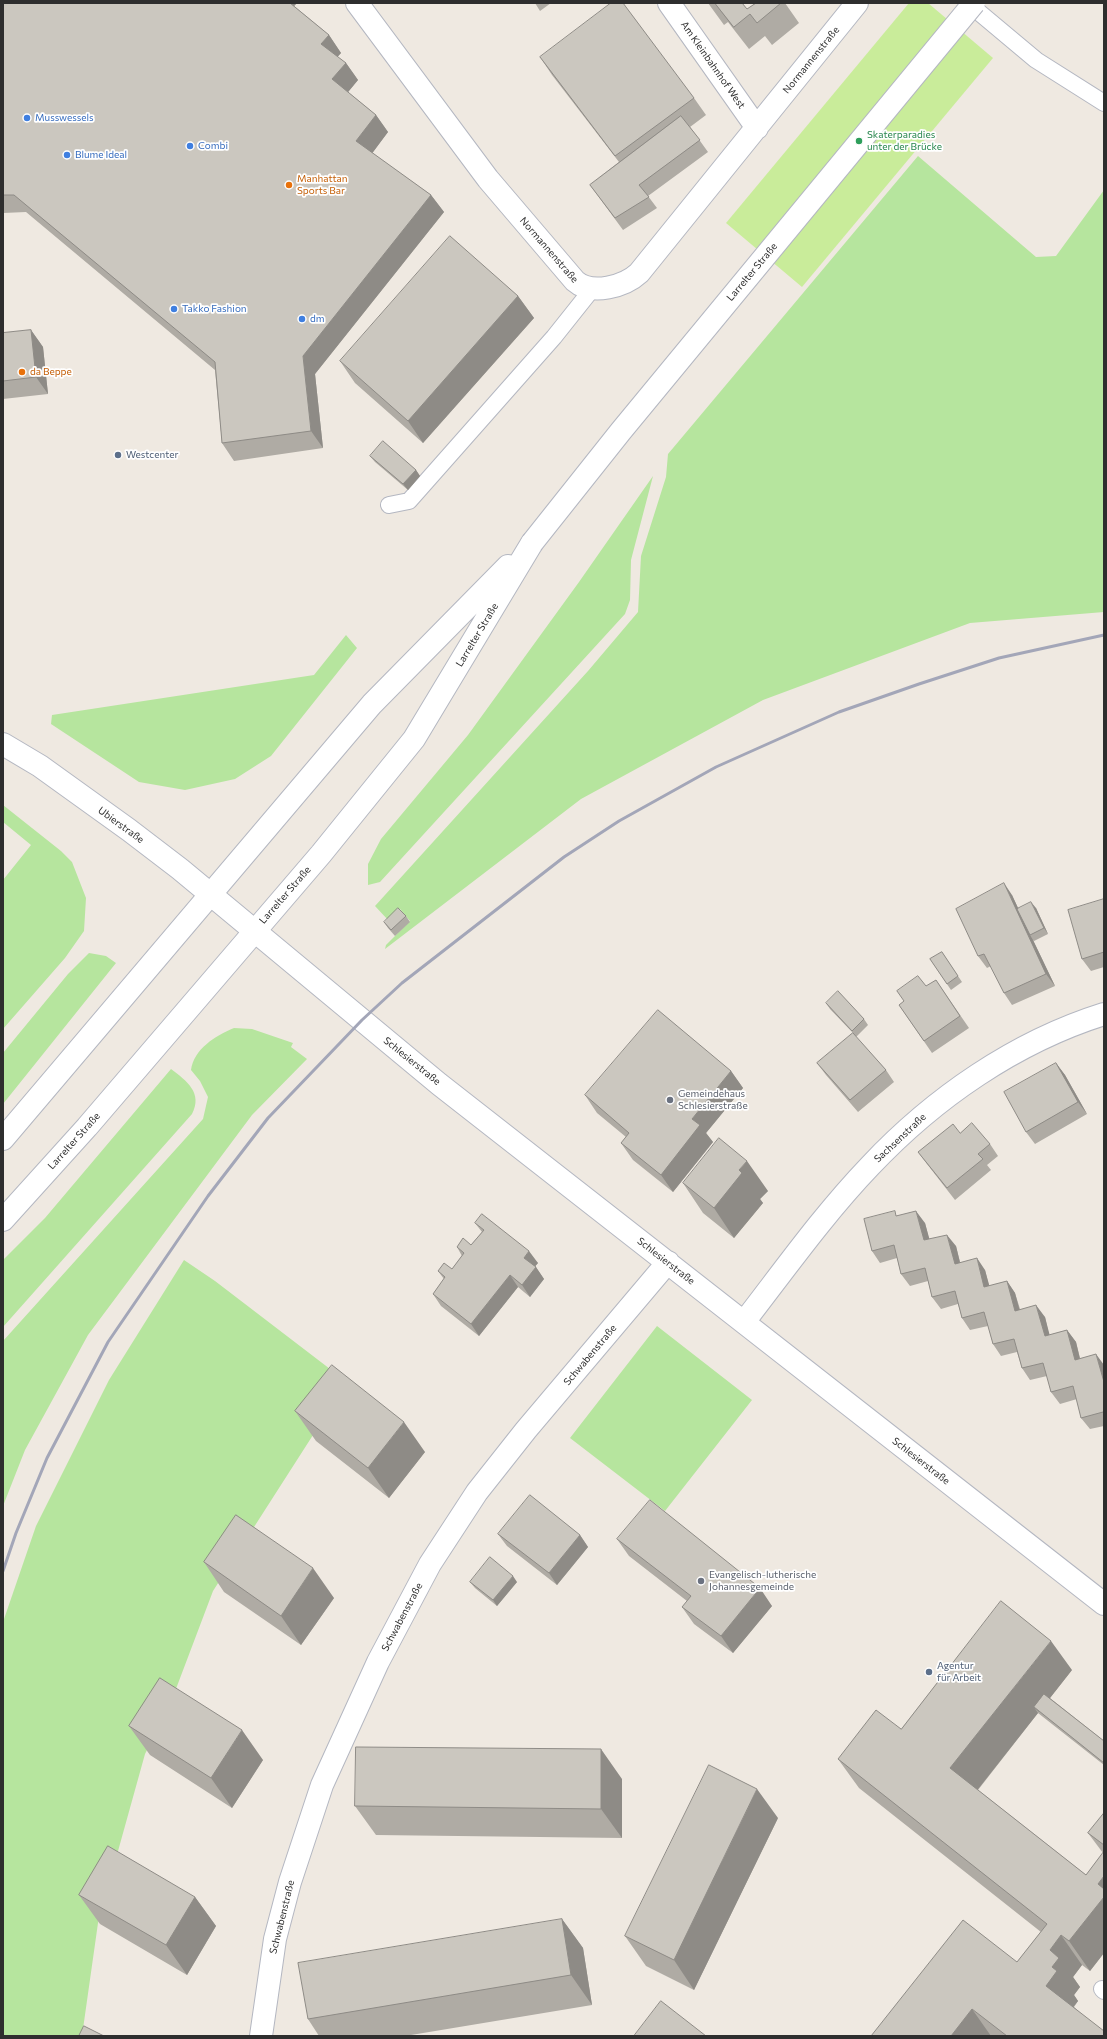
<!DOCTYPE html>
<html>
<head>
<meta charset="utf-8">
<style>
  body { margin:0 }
  #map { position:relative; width:1107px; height:2039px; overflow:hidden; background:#efe9e1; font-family:Commissioner,sans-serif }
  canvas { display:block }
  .frame { position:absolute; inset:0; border:4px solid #2e2e2e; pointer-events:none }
</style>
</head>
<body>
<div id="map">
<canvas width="1107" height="2039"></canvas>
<div class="frame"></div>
</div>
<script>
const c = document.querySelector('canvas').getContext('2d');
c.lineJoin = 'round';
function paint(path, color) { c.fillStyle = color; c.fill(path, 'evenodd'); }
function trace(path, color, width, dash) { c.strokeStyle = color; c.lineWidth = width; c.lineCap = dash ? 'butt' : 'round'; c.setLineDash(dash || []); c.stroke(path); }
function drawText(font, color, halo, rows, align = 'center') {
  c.font = font + ' Commissioner,sans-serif'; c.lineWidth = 3.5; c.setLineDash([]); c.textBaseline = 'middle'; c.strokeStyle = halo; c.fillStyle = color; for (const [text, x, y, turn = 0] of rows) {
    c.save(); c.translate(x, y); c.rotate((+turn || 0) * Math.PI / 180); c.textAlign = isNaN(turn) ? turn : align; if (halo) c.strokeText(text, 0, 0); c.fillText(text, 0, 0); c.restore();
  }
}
const green = new Path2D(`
  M918 156 1036 257 1056 256 1104 190V612L970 623 763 700 581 799 385 949 386 945 410 921 400 909 388 920 375 906 588 671 638 612 641 556 666 477 668 454Z
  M653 476 631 560 630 600 625 614 380 882 368 885V864L381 839 468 735 579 582Z
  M346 635 357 648 271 756 235 779 185 790 139 782 51 724 52 715 314 675Z
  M3 805 61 851 72 862 86 898 84 931 65 958 3 1029V880L31 845 3 822Z
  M89 953 106 956 116 963 3 1104V1053L68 974Z
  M234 1028 252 1029 293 1043 291 1047 307 1059 252 1115 88 1335 25 1450 3 1506V1341L203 1119 208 1097 200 1081 191 1070C194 1049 215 1036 234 1028Z
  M171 1069C187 1081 203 1093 192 1114L3 1327V1260L45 1218Z
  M184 1260 215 1281 347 1382 213 1591 171 1702 145 1754 98 1923 82 2036H3V1622L36 1526 109 1380Z
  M657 1326 752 1400 665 1511 570 1438Z`);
const pitch = new Path2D(`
  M909 3H928L993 58 802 287 726 223Z`);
const service = new Path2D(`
  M968 3 1036 60 1104 103
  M389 505 409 501 554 337 593 288
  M1102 1989 1104 1991`);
const minor = new Path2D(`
  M357 3 488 179 575 281C592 296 625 286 639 273L857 3
  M669 3 757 128
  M3 744 40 766 129 830 180 869 439 1084 1104 1604
  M744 1322C785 1269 824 1214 870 1166 934 1098 1015 1042 1104 1014
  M261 2036 275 1939 290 1882 322 1785 378 1662 430 1564 477 1492 526 1430 668 1262`);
const tertiary = new Path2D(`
  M3 1139 372 704 508 566
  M3 1220 87 1127 321 854 414 739 532 543`);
const rail = new Path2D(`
  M3 1571 16 1533 47 1458 108 1342 208 1196 268 1118 362 1020 402 983 564 857 619 821 716 767 839 712 919 684 999 658 1104 635`);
const tertiaryBridge = new Path2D(`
  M532 543 621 431 974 3`);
const wall = new Path2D(`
  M3 3H297L294 6 329 35 341 53 337 57 346 63 358 80 348 92 376 115 388 132 372 153 431 195 444 212 315 374 323 448 234 461 222 443 215 370 26 212 3 213Z
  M535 3H551L540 11Z
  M708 3H742L747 9 756 3H785L799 23 772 45 765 36 749 49 728 22 724 25Z
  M540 57 694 98 706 115 690 127 708 152 648 196 657 208 623 230 590 185 619 162 552 75Z
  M518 296 534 318 423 443 355 383 340 361Z
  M31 330 43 347 48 394 3 399V333Z
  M370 456 416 470 420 476 408 490 375 462Z
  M1012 895 1018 908H1036L1048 934 1034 941 1033 940 1055 986 1012 1005 1004 993 991 966 987 968 978 956Z
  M1104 899V967L1091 971 1082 959Z
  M406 916 410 922 395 936 388 928 384 922Z
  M942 952 962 982 951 990 930 959Z
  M936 980 969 1028 932 1053 899 1005Z
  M826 1003 864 1019 868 1025 856 1037 886 1070 894 1082 858 1112 826 1075 817 1063 853 1033 830 1009Z
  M1056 1063 1065 1075 1087 1114 1035 1144 1026 1132Z
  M731 1071 743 1088 706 1133 713 1142 673 1192 633 1160 621 1143 626 1137 597 1113 585 1095Z
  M960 1133 990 1144 998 1156 987 1165 991 1170 955 1200 927 1164 918 1152Z
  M683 1183 768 1191 760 1199 763 1203 734 1238 703 1213Z
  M898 1216 925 1223 929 1239 956 1246 960 1262 985 1270 989 1286 1007 1281 1015 1293 1020 1309 1045 1317 1049 1335 1067 1330 1076 1342 1080 1358 1104 1365V1426L1090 1429 1081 1418 1077 1399 1060 1404 1051 1392 1047 1376 1030 1380 1022 1368 1017 1352 1001 1356 993 1344 988 1326 970 1330 962 1318 958 1304 941 1309 932 1297 928 1281 910 1286 901 1274 897 1258 880 1263 872 1251Z
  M475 1223 538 1263 535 1266 544 1279 530 1297 518 1287 479 1336 441 1306 433 1294 444 1279 438 1271 452 1269 462 1256 457 1247 471 1245 482 1232Z
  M295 1411 425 1452 389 1498 316 1441Z
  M498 1534 580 1535 588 1547 557 1585 507 1546Z
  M617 1539 772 1606 733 1653 694 1624 682 1607 687 1601 629 1556Z
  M204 1562 334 1598 301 1645 224 1592Z
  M470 1582H517L497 1606 475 1588Z
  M1072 1670 1050 1698 1104 1741V1765L1038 1713 978 1790 1086 1875 1103 1853 1088 1833 1104 1813V1953L1090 1971 1082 1965 1073 1977 1080 1987 1074 1995 1078 2001 1074 2007 1104 2036H871L1017 1962 1041 1932 859 1788 838 1759 901 1729Z
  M129 1726 263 1760 232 1808 150 1755Z
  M622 1779V1838L376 1835 355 1806Z
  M778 1818 694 1990 646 1966 625 1936Z
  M79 1895 195 1897 216 1926 187 1975 100 1924Z
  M562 1919 583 1948 592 2005 405 2036H319L308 2019Z`);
const shadedWall = new Path2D(`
  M285 3H297L290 10Z
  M329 35 341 53 333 62 321 44Z
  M346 63 358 80 344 97 332 79Z
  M376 115 388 132 368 159 356 141Z
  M431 195 444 212 315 374 323 448 311 431 303 356Z
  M518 296 534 318 423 443 408 421Z
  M31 330 43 347 48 394 36 377Z
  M416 470 420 476 408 490 403 484Z
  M1004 883 1012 895 1030 934V935L1033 940 1055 986 1046 974Z
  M1031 902 1036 908 1048 934 1044 928Z
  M1056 1063 1065 1075 1087 1114 1078 1102Z
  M731 1071 743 1088 706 1133 713 1142 673 1192 661 1175 692 1119Z
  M747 1161 768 1191 760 1199 763 1203 734 1238 714 1208 739 1170Z
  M916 1211 925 1223 933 1252 924 1240Z
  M947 1235 956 1246 963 1275 955 1264Z
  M529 1251 538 1263 532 1270 524 1258Z
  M977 1258 985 1270 993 1299 984 1287Z
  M536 1267 544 1279 530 1297 522 1285Z
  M510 1275 518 1287 479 1336 471 1324Z
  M1007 1281 1015 1293 1023 1323 1015 1311Z
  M1036 1305 1045 1317 1053 1348 1045 1336Z
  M1067 1330 1076 1342 1083 1372 1075 1360Z
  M1096 1354 1104 1365V1382Z
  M404 1422 425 1452 389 1498 368 1468Z
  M580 1535 588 1547 557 1585 549 1573Z
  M313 1568 334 1598 301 1645 281 1616Z
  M513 1576 517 1582 497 1606 493 1600Z
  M760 1588 772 1606 733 1653 721 1636Z
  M1051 1641 1072 1670 1039 1712 1034 1707 1038 1713 971 1798 950 1768Z
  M242 1730 263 1760 232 1808 211 1778Z
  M601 1749 622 1779V1838L601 1809Z
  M757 1789 778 1818 694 1990 674 1960Z
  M1104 1876V1893L1098 1884Z
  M195 1897 216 1926 187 1975 166 1945Z
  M1104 1897V1953L1090 1971 1069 1941Z
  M562 1919 583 1948 592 2005 571 1975Z
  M1061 1935 1082 1965 1073 1977 1080 1987 1074 1995 1078 2001 1067 2015 1046 1986 1050 1950Z
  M972 2009 991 2036H951Z`);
const building = new Path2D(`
  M3 3H290L329 35 321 44 346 63 332 79 376 115 356 141 431 195 303 356 311 431 222 443 215 362 14 195H3Z
  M611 3H623L694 98 615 156 540 57Z
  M715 3H742L747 9 756 3H781L757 23 750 14 734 27Z
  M681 116 700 140 639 185 649 197 615 218 590 185Z
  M450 236 518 296 408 421 340 361Z
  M31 330 36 377 3 381V333Z
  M383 441 416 470 403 484 370 456Z
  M1004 883 1046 974 1004 993 984 954 978 956 956 909Z
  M1104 899V952L1082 959 1068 910Z
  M1031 902 1044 928 1030 935 1017 909Z
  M398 908 406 916 391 930 384 922Z
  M942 952 958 976 947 984 930 959Z
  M918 976 926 986 936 980 960 1016 924 1041 899 1005 904 1001 897 991Z
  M838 991 864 1019 852 1031 826 1003Z
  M658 1010 731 1071 692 1119 700 1125 661 1175 621 1143 629 1133 585 1095Z
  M853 1033 886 1070 850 1100 817 1063Z
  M1056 1063 1078 1102 1026 1132 1004 1092Z
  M972 1123 990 1144 978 1154 983 1159 947 1188 918 1152 953 1124 960 1133Z
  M719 1138 747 1161 739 1170 742 1173 714 1208 683 1183Z
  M895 1211 896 1216 916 1211 924 1240 947 1235 955 1264 977 1258 984 1287 1007 1281 1015 1311 1036 1305 1045 1336 1067 1330 1075 1360 1096 1354 1104 1382V1414L1103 1412 1081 1418 1073 1386 1051 1392 1043 1363 1022 1368 1014 1339 993 1344 984 1312 962 1318 955 1291 932 1297 925 1268 901 1274 894 1245 872 1251 864 1219Z
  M482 1214 529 1251 524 1258 536 1267 522 1285 510 1275 471 1324 433 1294 445 1277 438 1271 444 1263 452 1269 464 1253 457 1247 463 1238 471 1245 484 1230 475 1223Z
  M332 1365 404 1422 368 1468 295 1411Z
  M530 1495 580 1535 549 1573 498 1534Z
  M650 1500 760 1588 721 1636 682 1607 691 1596 617 1539Z
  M236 1515 313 1568 281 1616 204 1562Z
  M490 1557 513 1576 493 1600 470 1582Z
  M1001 1601 1051 1641 950 1768 1086 1875 1104 1851V1876L1098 1884 1104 1889V1897L1069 1941 1061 1935 1050 1950 1059 1958 1052 1967 1057 1971 1046 1986 1104 2031V2036H1007L972 2009 951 2036H871L963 1920 1017 1962 1047 1924 838 1759 876 1710 901 1729Z
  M160 1678 242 1730 211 1778 129 1726Z
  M1044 1694 1104 1741V1763L1034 1707Z
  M356 1747 601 1749V1809L355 1806Z
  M709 1765 757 1789 674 1960 625 1936Z
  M1104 1813V1845L1088 1833Z
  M108 1846 195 1897 166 1945 79 1895Z
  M562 1919 571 1975 308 2019 298 1963Z
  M661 2001 706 2036H634Z
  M84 2026 104 2036H79Z`);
const markers = [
  [27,118,4,"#3f7fe0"],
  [859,141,4,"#2e9e5b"],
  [190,146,4,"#3f7fe0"],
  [67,155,4,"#3f7fe0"],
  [289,185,4,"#e8710a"],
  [174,309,4,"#3f7fe0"],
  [302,319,4,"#3f7fe0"],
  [22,372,4,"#e8710a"],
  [118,455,4,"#5c6f8a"],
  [670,1100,4,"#6b7280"],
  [701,1581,4,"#6b7280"],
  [929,1672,4,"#5c6f8a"]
];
const streetNames = [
  ["Normannenstraße",811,60,-51],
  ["Am Kleinbahnhof West",713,65,55],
  ["Normannenstraße",549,250,49],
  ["Larrelter Straße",752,272,-50],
  ["Larrelter Straße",477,635,-59],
  ["Ubierstraße",121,825,36],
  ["Larrelter Straße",285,895,-49],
  ["Schlesierstraße",412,1061,39],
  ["Sachsenstraße",900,1138,-43],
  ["Larrelter Straße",74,1141,-48],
  ["Schlesierstraße",666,1261,38],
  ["Schwabenstraße",590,1355,-50],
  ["Schlesierstraße",921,1461,38],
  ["Schwabenstraße",402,1617,-62],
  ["Schwabenstraße",282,1917,-76]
];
const shopNames = [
  ["Musswessels",35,118],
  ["Combi",198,146],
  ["Blume Ideal",75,155],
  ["Takko Fashion",182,309],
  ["dm",310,319]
];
const leisureNames = [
  ["Skaterparadies",867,135],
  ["unter der Brücke",867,147]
];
const foodNames = [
  ["Manhattan",297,179],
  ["Sports Bar",297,191],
  ["da Beppe",30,372]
];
const serviceNames = [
  ["Westcenter",126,455],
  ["Agentur",937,1666],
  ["für Arbeit",937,1678]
];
const worshipNames = [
  ["Gemeindehaus",678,1094],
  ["Schlesierstraße",678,1106],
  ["Evangelisch-lutherische",709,1575],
  ["Johannesgemeinde",709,1587]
];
paint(green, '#b6e59e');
paint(pitch, '#c9ec9a');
trace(service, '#b4b7c1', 18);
trace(minor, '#b4b7c1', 24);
trace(tertiary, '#b4b7c1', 24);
trace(service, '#fff', 16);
trace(minor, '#fff', 22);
trace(tertiary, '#fff', 22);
trace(rail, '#a3a6b8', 3);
trace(tertiaryBridge, '#b4b7c1', 24, []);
trace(tertiaryBridge, '#fff', 22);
paint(wall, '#afaba4');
paint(shadedWall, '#8e8b86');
paint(building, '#cbc7bf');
trace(building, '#8e8b86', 1);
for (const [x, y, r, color] of markers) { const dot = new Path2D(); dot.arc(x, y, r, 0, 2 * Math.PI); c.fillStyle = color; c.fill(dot); trace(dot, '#fff', 1.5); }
drawText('10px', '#2e2e2e', '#fff', streetNames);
drawText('10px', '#366cbe', '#fff', shopNames, 'left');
drawText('10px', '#27864d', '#fff', leisureNames, 'left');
drawText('10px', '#c56008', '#fff', foodNames, 'left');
drawText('10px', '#4e5e75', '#fff', serviceNames, 'left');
drawText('10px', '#5b616d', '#fff', worshipNames, 'left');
</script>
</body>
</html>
